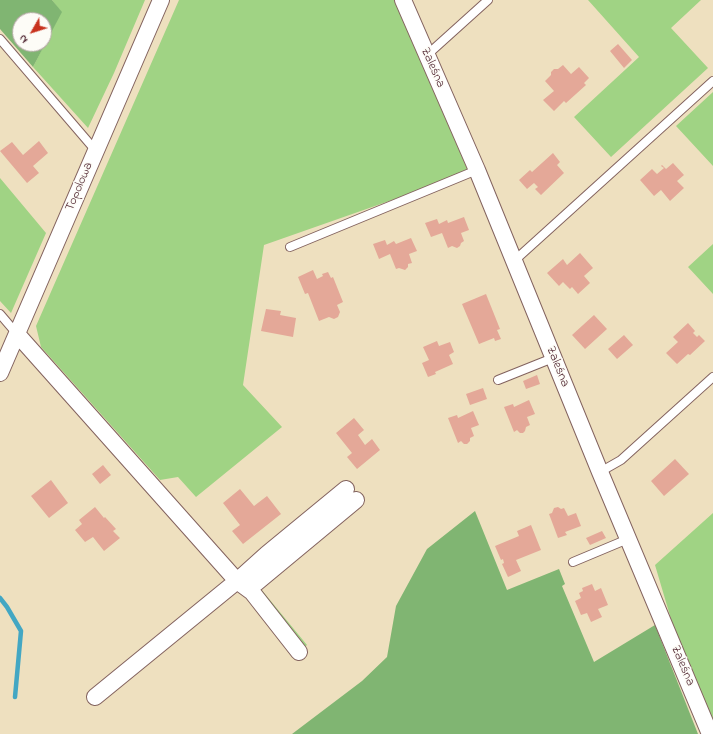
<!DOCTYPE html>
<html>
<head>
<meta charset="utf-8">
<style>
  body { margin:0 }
  #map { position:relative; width:713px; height:734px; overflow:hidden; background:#eee0bf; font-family:"Indie Flower",sans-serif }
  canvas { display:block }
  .north { position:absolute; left:12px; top:12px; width:40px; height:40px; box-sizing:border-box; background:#fdfcf7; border:1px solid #b5a4a5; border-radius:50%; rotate:231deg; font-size:11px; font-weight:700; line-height:16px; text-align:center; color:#4a1f2b }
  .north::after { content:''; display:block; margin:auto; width:14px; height:18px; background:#c8321e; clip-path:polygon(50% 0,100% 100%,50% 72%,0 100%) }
</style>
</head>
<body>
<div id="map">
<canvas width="713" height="734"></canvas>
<div class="north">N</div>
</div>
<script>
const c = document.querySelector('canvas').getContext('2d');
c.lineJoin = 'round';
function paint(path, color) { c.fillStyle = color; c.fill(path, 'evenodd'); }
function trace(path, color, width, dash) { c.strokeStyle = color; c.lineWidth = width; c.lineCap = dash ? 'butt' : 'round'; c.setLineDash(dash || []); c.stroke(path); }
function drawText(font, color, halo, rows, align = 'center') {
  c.font = font + ' "Indie Flower",sans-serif'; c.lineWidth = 3; c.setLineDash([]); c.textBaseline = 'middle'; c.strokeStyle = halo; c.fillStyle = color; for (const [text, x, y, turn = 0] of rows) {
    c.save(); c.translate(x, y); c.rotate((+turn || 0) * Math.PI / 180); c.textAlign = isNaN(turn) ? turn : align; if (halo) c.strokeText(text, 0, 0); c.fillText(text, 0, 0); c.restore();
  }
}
const green = new Path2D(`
  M52 0H145L114 73 88 128 33 67 61 12Z
  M179 0H394L469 173 264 245 243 385 282 427 196 497 178 477 160 480 41 347 36 326Z
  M588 0H701L671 28 708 68 611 157 574 117 639 57Z
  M713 92V166L676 126Z
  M0 178 46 233 11 313 0 301Z
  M713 244V294L688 267Z
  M713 513V723L676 636 655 565Z
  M256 583 307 645 299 652Z`);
const forest = new Path2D(`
  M0 0H52L62 12 33 67 0 29ZM20 20H44V44H20Z
  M475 511 507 590 559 569 565 584 562 586 594 662 655 625 698 734H292L362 681 387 657 396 606 427 549Z`);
const stream = new Path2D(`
  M0 598 7 607 21 631 15 697`);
const building = new Path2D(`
  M618 44 632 60 624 68 610 51Z
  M563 65 571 74 579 67 589 78 584 83 586 85 566 103 564 101 554 111 543 100 554 91 545 81 551 75V72L554 69H558Z
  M39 141 48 153 33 166 39 173 27 183 0 151 12 142 23 155Z
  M553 153 560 162 557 165 564 173 541 195 535 189 538 187 534 183 527 189 519 180 530 170 532 172Z
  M673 163 684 175 677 181 684 188 670 201 661 190 654 196 640 180 652 169 657 174 664 168 661 166 662 165 666 169Z
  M464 217 469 230 461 233 464 241 461 243 460 246 457 248 452 246 448 248 442 233 431 237 425 223 437 219 439 224 447 220 448 223Z
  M411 238 417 251 409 254 412 263 408 264V267L405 270 399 268 396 269 390 254 379 259 373 244 385 240 387 245 394 241 396 244Z
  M580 253 593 268 584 276 590 283 578 294 572 287 570 289 563 282 559 286 547 273 563 259 567 265Z
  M313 270 317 279 323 276 322 274 328 272 331 278 333 277 343 302 337 305 340 312 338 317 334 319 329 317 319 321 308 293 305 294 298 277Z
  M486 294 500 329 497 330 501 339 495 341 494 338 479 344 462 304Z
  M266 309 281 311 280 315 296 318 293 337 261 331Z
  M594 315 607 329 585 349 572 335Z
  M688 323 695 331 693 333 697 337 699 335 705 341 690 355 688 354 677 364 666 353 678 342 673 337Z
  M624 335 633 345 617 359 608 349Z
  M437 341 439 346 450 342 454 352 449 355 453 364 435 372 436 374 428 377 422 363 429 360 423 347Z
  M537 375 540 384 526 389 523 381Z
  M483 388 487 399 470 405 466 394Z
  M529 400 535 414 527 417 530 425 526 427 525 431 523 433H520L517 430 514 432 504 407 513 404 514 407Z
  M473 411 479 425 471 428 474 436 470 438V441L467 444H464L461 441 458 443 448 418 457 415 458 418Z
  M354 418 364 430 358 435 365 445 372 439 380 450 357 469 347 457 352 453 336 433Z
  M675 459 689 474 664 496 651 481Z
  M103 465 111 475 100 484 92 474Z
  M51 480 68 503 49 518 31 496Z
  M240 489 254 506 267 496 281 514 243 544 232 531 240 525 223 503Z
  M95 507 104 518 105 517 116 529 113 531 120 538 104 551 93 537 85 542 75 530 82 524 79 520Z
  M558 507 561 509 564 508 568 516 576 513 581 526 565 532 567 535 558 538 549 514 552 513 554 508Z
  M531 525 541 550 516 560 521 571 508 577 502 564 504 563 503 559 501 560 495 546 519 536 517 531Z
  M602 531 606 538 590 545 586 538Z
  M592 584 595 591 601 588 608 605 598 609 602 617 591 622 587 613 581 615 575 601 581 598 579 593 583 591 582 588Z`);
const service = new Path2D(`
  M0 39 96 151
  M427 55 488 0
  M290 247 477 170
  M514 261 713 81
  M0 314 17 334
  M498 380 553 358
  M600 472 621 460 713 377
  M573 562 628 539`);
const minor = new Path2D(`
  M403 0 477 170 600 472 710 734
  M17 334 237 581 252 592 299 652
  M0 373 161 0
  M237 581 256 583 356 500
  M95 697 237 581 267 554 346 489`);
const streetNames = [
  ["Zaleśna",432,68,66],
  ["Topolowa",80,187,-67],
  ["Zaleśna",557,367,68],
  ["Zaleśna",682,666,67]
];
paint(green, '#a0d384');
paint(forest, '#80b572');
trace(stream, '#43a7c3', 4.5);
paint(building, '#e4a898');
trace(service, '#83635f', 10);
trace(minor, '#83635f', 18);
trace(service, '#fff', 8);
trace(minor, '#fff', 16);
drawText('13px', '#4a1f2b', '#fdfcf7', streetNames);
</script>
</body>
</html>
